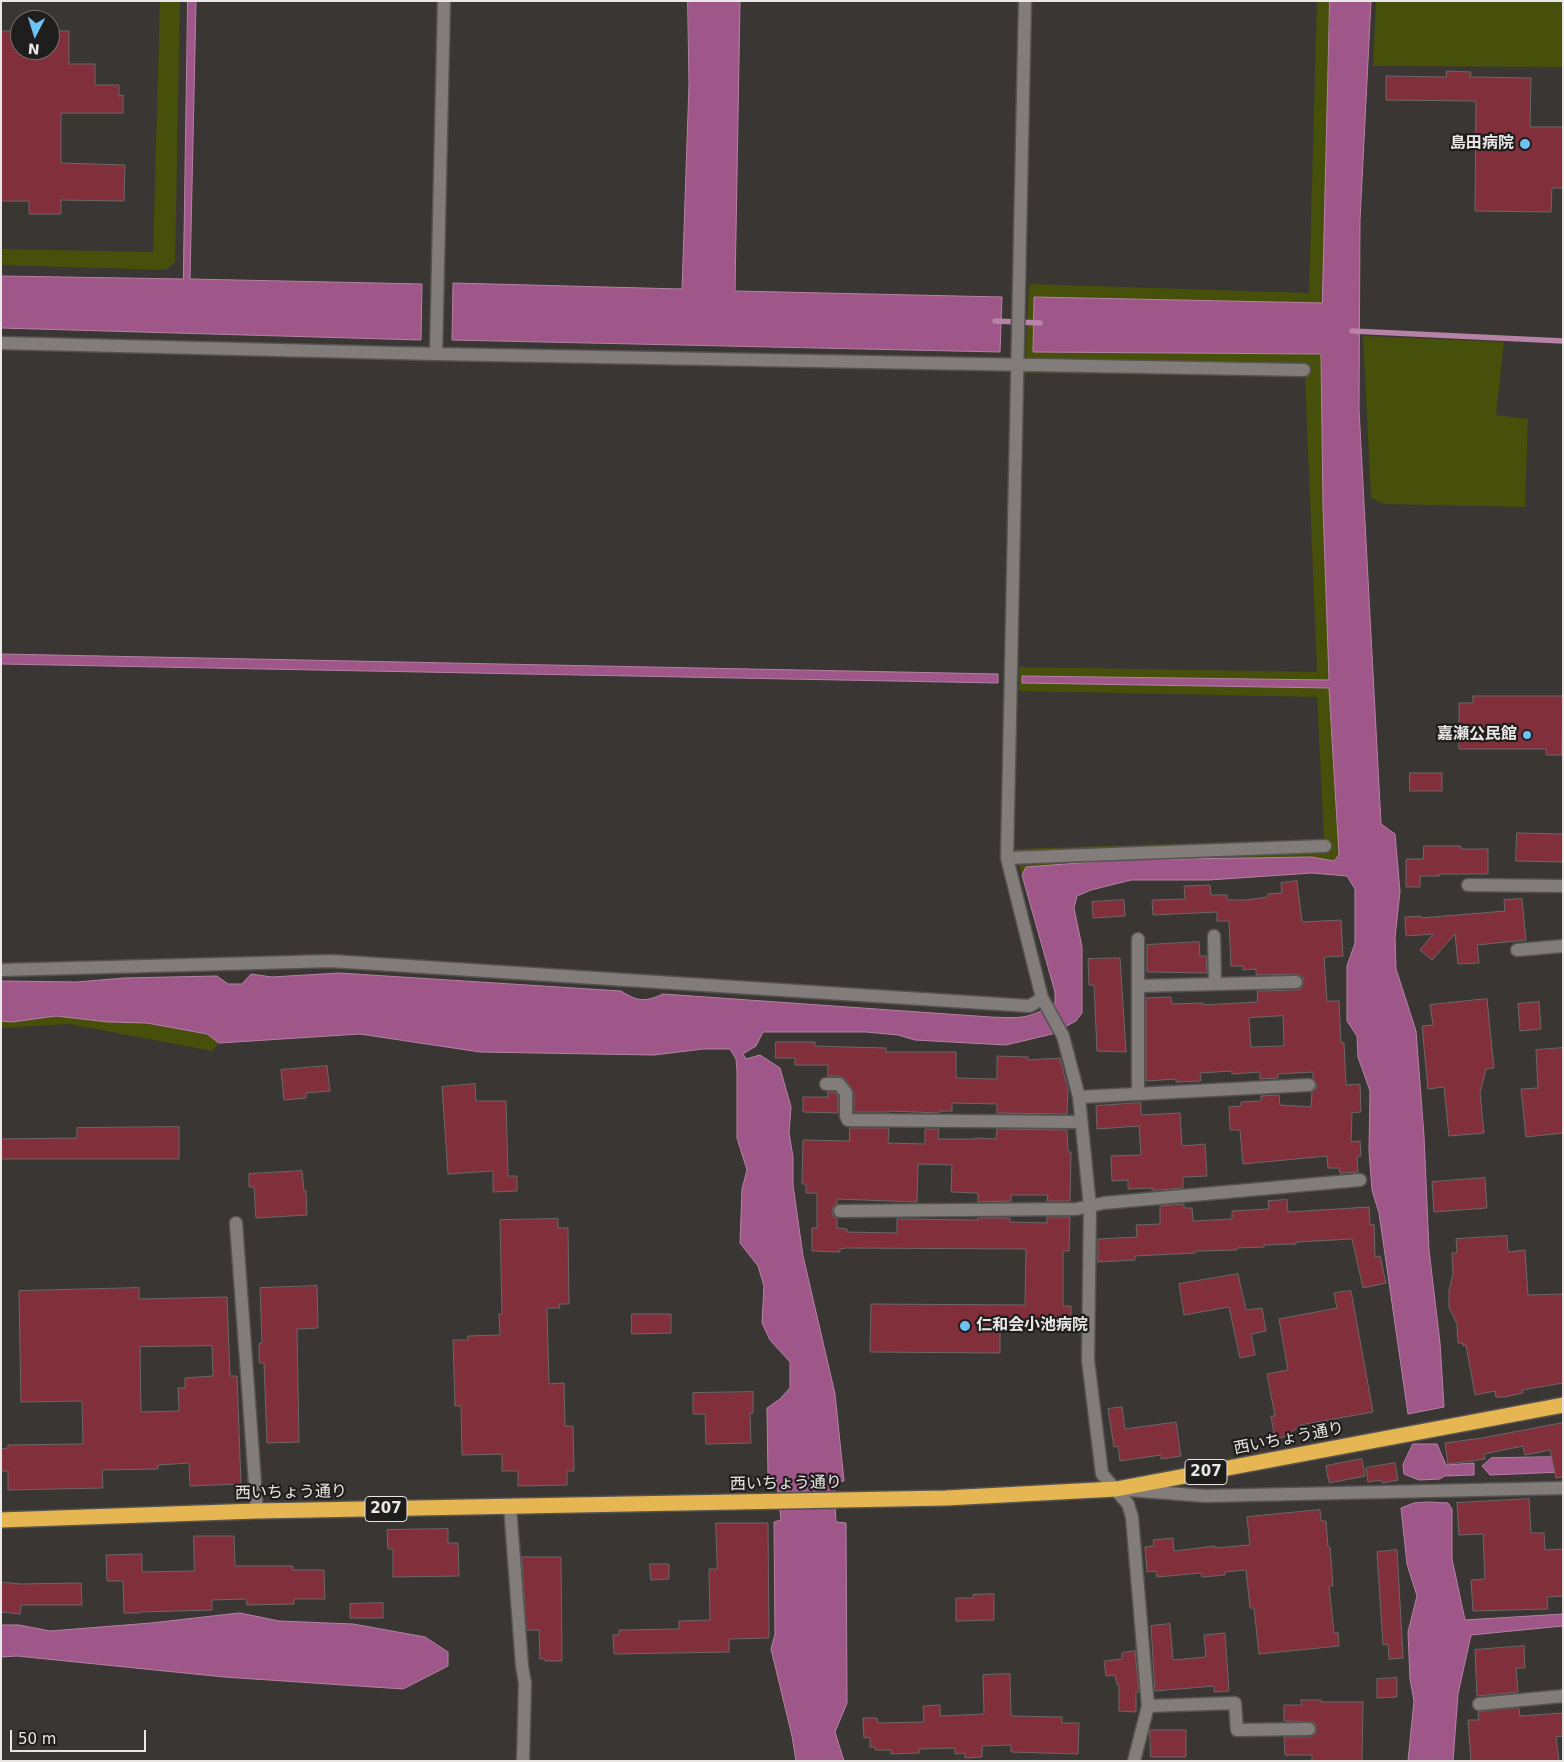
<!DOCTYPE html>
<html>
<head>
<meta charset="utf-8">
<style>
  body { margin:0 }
  #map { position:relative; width:1564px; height:1762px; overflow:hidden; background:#3a3633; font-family:"DejaVu Sans",sans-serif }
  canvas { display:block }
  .frame { position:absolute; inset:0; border:2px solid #eae8e6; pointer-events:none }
  .north { position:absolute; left:10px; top:10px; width:50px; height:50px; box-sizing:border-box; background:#201e1d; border:1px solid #716f6d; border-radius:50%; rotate:185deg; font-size:14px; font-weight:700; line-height:20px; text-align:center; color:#eae8e6 }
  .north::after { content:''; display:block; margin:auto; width:18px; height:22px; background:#6dc2f3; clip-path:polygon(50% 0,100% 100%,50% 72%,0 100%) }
  .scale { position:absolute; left:10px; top:1730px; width:136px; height:22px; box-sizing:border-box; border:2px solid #eae8e6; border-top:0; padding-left:6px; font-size:15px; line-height:18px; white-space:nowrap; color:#eae8e6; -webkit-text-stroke:4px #201e1d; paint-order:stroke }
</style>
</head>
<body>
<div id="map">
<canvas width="1564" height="1762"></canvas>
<div class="frame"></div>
<div class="north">N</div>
<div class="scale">50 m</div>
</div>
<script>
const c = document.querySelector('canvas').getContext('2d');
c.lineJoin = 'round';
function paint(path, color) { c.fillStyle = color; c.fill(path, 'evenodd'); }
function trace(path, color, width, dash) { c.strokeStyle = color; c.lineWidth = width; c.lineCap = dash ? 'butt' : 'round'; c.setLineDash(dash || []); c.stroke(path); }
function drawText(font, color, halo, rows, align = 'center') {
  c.font = font + ' "DejaVu Sans","Noto Sans JP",sans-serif'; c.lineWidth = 4.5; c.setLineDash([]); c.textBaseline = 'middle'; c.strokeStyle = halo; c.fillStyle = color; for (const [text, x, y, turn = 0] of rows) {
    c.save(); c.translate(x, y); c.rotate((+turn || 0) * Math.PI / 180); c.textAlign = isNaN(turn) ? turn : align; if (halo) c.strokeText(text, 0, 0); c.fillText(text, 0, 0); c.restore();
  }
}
const green = new Path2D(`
  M160 1H180L175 262 166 270 1 265V249L153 252Z
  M1317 1H1330L1322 303 1034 297 1033 323 1034 352 1321 353 1323 506 1329 680 1023 676 1022 683 1329 688 1339 855 1334 861 1312 857 1118 860 1027 867 1022 875 1014 849 1324 839 1317 697 1019 691V667L1317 672 1305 376 1025 373 1029 284 1309 293Z
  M1376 1H1563V67L1373 66Z
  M1363 336 1504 342 1496 415 1528 419 1525 507 1384 504 1371 498Z
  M56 1016 108 1022 147 1023 207 1035 219 1043 212 1051 69 1024 1 1028V1021L12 1022Z`);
const water = new Path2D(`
  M188 1H196L190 279 422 284 421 340 1 328V276L183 279Z
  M688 1H740L735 291 1002 297 1000 352 452 340 453 283 682 289 689 84Z
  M1330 1H1371L1360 220 1359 409 1381 824 1395 834 1400 891 1395 938 1396 969 1416 1031 1424 1136 1429 1250 1440 1343 1444 1407 1408 1414 1379 1213 1372 1190 1369 1151 1370 1091 1358 1057 1357 1036 1347 1021V966L1355 943V889L1347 876 1312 873 1209 880H1131L1091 890 1077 896 1074 908 1082 947V1013L1076 1021 1052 1034 1006 1045 915 1040 898 1035 866 1032H763L756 1046 743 1054 746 1059 760 1055 780 1068 791 1107 789 1133 793 1157V1185L803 1256 835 1394 844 1481 834 1482 836 1522 846 1523 847 1703 835 1732 844 1761H796L792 1736 771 1649 775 1634 774 1522 781 1520 776 1477H768L767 1408 780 1399 790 1388V1362L770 1340 762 1323 764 1286 758 1266 740 1243 742 1189 747 1170 737 1138V1071L736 1059 730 1049H703L654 1055 480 1052 360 1034 219 1043 207 1034 147 1023 108 1022 56 1016 12 1022 1 1021V981L77 982 124 978 217 976 228 984H242L251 974 272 977 339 973 621 991C638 1002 645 1002 663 994L990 1017C1020 1018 1028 1020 1055 1003V992L1022 875 1026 867 1118 860 1312 857 1334 861 1339 855 1329 688 1022 683V676L1329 680 1323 506 1321 354 1033 352 1034 297 1322 303Z
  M1 654 998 674V683L1 664Z
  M1413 1444H1437L1446 1465 1474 1463V1475L1444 1476 1440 1479 1419 1480 1404 1474 1403 1465Z
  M1563 1457V1472L1490 1475 1482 1466 1491 1458Z
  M1428 1502 1448 1503 1452 1509V1559L1465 1620 1563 1614V1626L1471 1635 1458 1694 1453 1761H1408L1414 1701 1410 1679 1408 1632 1417 1596 1407 1564 1401 1508 1414 1503Z
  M240 1613 279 1621 353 1624 425 1637 448 1652V1666L403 1689 224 1677 17 1656 1 1657V1625H19L50 1631 151 1623Z`);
const stream = new Path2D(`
  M995 321 1040 323
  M1352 331 1563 341`);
const building = new Path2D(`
  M1 31H20V50H50V31H69V64H95V85H119V96L123 95V113H61V163L125 165 124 201 61 200V214H29V201H1Z
  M1447 71 1471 72 1470 77 1531 78 1530 127H1563V188H1552L1551 212 1475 211 1476 101 1386 100V76L1446 77Z
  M1473 696H1563L1562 755H1546V749H1459V703H1473Z
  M1410 773H1442V791H1410Z
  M1517 833 1563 834V862L1516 861Z
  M1424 846H1461V849H1488V874H1439V876H1420V887H1406V859H1423Z
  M1297 881 1302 922 1341 920 1343 956 1324 957 1327 1001H1339L1341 1043H1344L1346 1085 1360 1084 1361 1112 1352 1113 1351 1142 1360 1141 1361 1156 1357 1157 1358 1172 1340 1173 1339 1168H1328L1327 1156 1243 1164 1240 1130H1230L1229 1107 1241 1106V1102L1261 1101V1096L1279 1095 1280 1105 1311 1107 1312 1092 1316 1089 1317 1085 1313 1078V1072L1278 1074V1078L1260 1079V1072L1232 1074V1071L1200 1073 1201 1081 1176 1082V1079L1146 1081V998L1171 997 1172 1004 1203 1003V1005L1258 1002 1257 991 1297 990 1301 989 1304 982 1303 977 1296 974 1256 975V969L1243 970V966H1231L1229 921H1217V912L1153 915 1152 900 1185 899 1184 886 1210 885 1211 895H1227V900H1246L1268 897V894L1282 893 1281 883ZM1283 1016 1284 1046 1251 1047 1249 1018Z
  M1522 899 1526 940 1477 945 1479 963 1458 964 1455 934 1432 960 1420 950 1433 934 1406 936 1405 917 1421 916V918L1505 911 1504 900Z
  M1124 900 1125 916 1093 918 1092 902Z
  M1199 942 1200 956H1206L1207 973 1147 972V945Z
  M1113 958H1120L1126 1052 1097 1051 1094 985H1089L1088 959Z
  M1487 999 1494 1068 1486 1069 1480 1093 1484 1133 1449 1136 1444 1087 1428 1089 1422 1026 1433 1025 1430 1005Z
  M1539 1002 1541 1029 1520 1031 1518 1004Z
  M776 1042H815V1046L886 1048V1052H956V1078L997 1079V1056L1028 1057V1060L1060 1058 1068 1090 1067 1114 997 1113V1104L952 1103V1111H939V1113L889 1111V1112H854V1092L845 1079 839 1076H828V1065H795V1058H776Z
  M1563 1048V1133L1526 1137 1521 1089 1538 1088 1536 1050Z
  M327 1066 330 1091 306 1093V1098L284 1100 281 1070Z
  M475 1084 476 1101H506L508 1176H517V1191L493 1192V1171L448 1174 442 1087Z
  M828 1092H835L838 1096V1113L803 1112V1097H828Z
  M1141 1103V1115L1180 1113 1182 1146 1205 1144 1207 1176 1183 1177V1188L1159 1190H1152V1188L1128 1189V1180L1112 1181 1111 1156 1141 1155 1139 1126 1097 1129 1096 1106Z
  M179 1127V1159H1V1139L77 1138V1128Z
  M850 1128H889L888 1143 925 1144V1129H939L938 1139H975V1138L996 1139 997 1129 1067 1130 1068 1152H1071L1070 1201H1047L1048 1195H1011V1201L978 1202V1193L951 1192 952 1165 918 1164 917 1202 837 1199V1204L833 1207 832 1212 833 1216 837 1218V1228L847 1229V1232L897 1233V1219L978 1220V1218H1010V1222L1047 1223V1217H1070L1069 1251H1063V1306H1071V1323H1000V1353L870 1352 871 1304 1025 1305 1026 1249 846 1248 840 1249V1252L812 1251V1228H817V1193H806V1184H802L803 1140 849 1141Z
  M302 1171 304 1191H306L307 1215 256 1218 254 1187H249V1174Z
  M1485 1178 1487 1208 1434 1212 1432 1182Z
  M1287 1200 1288 1212 1369 1207 1370 1225 1374 1224 1375 1257 1380 1256 1386 1283 1363 1288 1352 1239 1296 1242V1244L1264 1245V1247L1237 1248V1250L1195 1251V1253L1135 1256V1260L1098 1262V1239L1137 1237 1136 1225 1160 1224V1206L1184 1204V1208H1192L1193 1221 1232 1219V1211L1269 1209 1268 1201Z
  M558 1219V1228H568L569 1304H559L560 1308H547L549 1384 564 1383 565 1426H573L574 1471H567V1485L518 1486V1471H502V1454L462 1455 461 1406H455L453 1340H468V1336L500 1335 499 1314H502L500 1220Z
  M1507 1236 1508 1252 1525 1250 1528 1295 1563 1294V1383L1522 1390 1523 1393 1504 1397H1496L1495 1391 1475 1395 1466 1345 1463 1346V1343H1458L1457 1324 1449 1307V1291L1453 1274 1452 1253H1457L1456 1239Z
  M1238 1274 1246 1310 1262 1308 1266 1331 1251 1334 1255 1355 1240 1358 1229 1307 1184 1315 1179 1284Z
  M317 1286 318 1328 297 1329 299 1442 267 1443 264 1363H259V1343H262L260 1288Z
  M139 1288V1299L227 1297 230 1376H237L241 1484 190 1486 189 1463 158 1465V1469L102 1470 103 1488 8 1490V1471H1V1449L8 1448V1445L83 1444 82 1401 21 1402 19 1291ZM212 1346 213 1376 185 1378V1388H178L179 1411 141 1412 140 1347Z
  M1351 1291 1373 1412 1300 1425 1287 1436 1275 1439 1271 1416H1275L1267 1374 1288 1370 1279 1319 1337 1308 1334 1293Z
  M632 1314H671V1333L632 1334Z
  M753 1392V1413H750L751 1443 706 1444 705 1414H693V1393Z
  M1122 1407 1125 1429 1176 1422 1181 1456 1161 1459V1455L1120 1461 1118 1446 1114 1447 1108 1409Z
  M1563 1423V1477L1556 1478 1550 1450 1525 1455 1523 1446 1484 1454 1485 1459 1448 1464 1445 1443 1482 1438Z
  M1362 1459 1365 1476 1329 1483 1326 1466Z
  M1395 1463 1398 1480 1382 1483 1381 1480 1368 1482 1366 1468Z
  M1529 1499 1531 1533H1544L1545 1550 1563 1549V1596L1547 1597 1548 1609 1473 1611 1471 1580 1485 1579 1483 1534 1459 1535 1457 1503Z
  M1320 1510 1321 1521H1326L1328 1547H1330L1333 1586H1329L1334 1633 1338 1632 1339 1646 1259 1654 1254 1608H1250L1246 1570 1225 1572V1575L1202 1577 1201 1573 1157 1577 1156 1571 1147 1572 1145 1547 1154 1546 1153 1540 1173 1538 1174 1551 1215 1546V1548L1250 1545 1247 1517Z
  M716 1523H768L769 1638 729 1639V1652L614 1654 613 1635H619V1630L679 1629V1621L710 1620 709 1569H717Z
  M448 1529V1543H458L459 1576 393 1577V1549H388L387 1530Z
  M194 1536H234L235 1566H293V1570H324L325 1599H294V1604L247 1605 246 1599 212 1600V1610L140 1612V1613H124L123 1581H107L106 1555 142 1554V1572L194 1571Z
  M1397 1550 1403 1658 1389 1659 1388 1644 1383 1645 1377 1552Z
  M522 1557H561L562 1661H545V1659H540L539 1630H527Z
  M650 1564H669V1579L651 1580Z
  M1 1582 19 1584 81 1583 82 1605H21L20 1614 1 1612Z
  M994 1594V1620L956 1621V1598H973V1595Z
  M383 1603V1618H350V1604Z
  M1170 1624 1173 1660 1206 1657 1204 1635 1225 1633 1229 1691 1214 1692V1686L1155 1691 1151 1626Z
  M1524 1646 1525 1668H1516L1518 1692 1477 1696 1475 1650Z
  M1135 1651 1139 1692H1136V1712L1119 1711V1685H1117L1115 1675 1106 1676 1104 1661 1122 1659V1653Z
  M1010 1674 1011 1716 1062 1717V1723H1079L1078 1754 1011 1752V1745L982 1746V1757L965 1758V1753L955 1754V1748L919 1749V1753L891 1754V1750H875V1747H870V1737L864 1738 863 1718H877L878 1723 924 1722 923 1706 940 1705V1716L984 1714 983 1675Z
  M1397 1678V1697L1377 1698V1679Z
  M1301 1700H1321V1702H1363L1362 1761H1312V1755H1285L1284 1737H1310L1316 1733V1725L1313 1722 1284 1721V1705H1302Z
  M1519 1708 1520 1716 1563 1713V1736L1556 1737 1559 1761H1471L1468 1720H1479L1478 1712Z
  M1150 1730H1186V1757H1151Z`);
const street = new Path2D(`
  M1025 1 1007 858 1042 998 1063 1036 1079 1097 1090 1207 1088 1360 1102 1474 1128 1504 1132 1517 1148 1706 1134 1761
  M1 343 436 354 1304 370
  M436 354 444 1
  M1007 858 1325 846
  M1468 885 1563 886
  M1214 936 1215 984
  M1138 939V1093
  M1517 950 1563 946
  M1 970 331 961 1030 1006 1042 998
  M1138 986 1296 982
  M826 1084H839L846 1093V1116L848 1120 1081 1122
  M1079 1097 1309 1085
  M840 1211 1076 1209 1104 1203 1360 1180
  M236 1223 257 1511
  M1128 1490 1205 1496 1563 1488
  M510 1506 522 1666 525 1683 523 1761
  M1479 1704 1563 1696
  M1148 1706 1235 1703 1237 1730 1309 1729`);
const highway = new Path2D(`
  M1 1520 257 1511 946 1498 1116 1489 1563 1405`);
const markers = [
  [1525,144,6,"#6dc2f3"],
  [1527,735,5,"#6dc2f3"],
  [965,1326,6,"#6dc2f3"]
];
const shields = [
  [1206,1472,42],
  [386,1509,42]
];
const shieldNames = [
  ["207",1206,1472],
  ["207",386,1509]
];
const poiNames = [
  ["島田病院",1514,144],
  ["嘉瀬公民館",1517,735],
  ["仁和会小池病院",976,1326,"left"]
];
const streetNames = [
  ["西いちょう通り",1289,1439,-11],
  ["西いちょう通り",786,1484,-1],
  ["西いちょう通り",291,1493,-1]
];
paint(green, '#46500b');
paint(water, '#9f5789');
trace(water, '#b682a5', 1);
trace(stream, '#b682a5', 5.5);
paint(building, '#822f3c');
trace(building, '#6d6767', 1);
trace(street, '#555250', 15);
trace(highway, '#555250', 18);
trace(street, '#827d7a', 12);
trace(highway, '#e5b652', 15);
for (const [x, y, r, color] of markers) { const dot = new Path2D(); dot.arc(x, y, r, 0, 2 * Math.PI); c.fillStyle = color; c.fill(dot); trace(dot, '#201e1d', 2); }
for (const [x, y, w] of shields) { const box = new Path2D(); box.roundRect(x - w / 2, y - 12.5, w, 25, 4); c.fillStyle = '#201e1d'; c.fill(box); trace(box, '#eae8e6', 1); }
drawText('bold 15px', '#eae8e6', null, shieldNames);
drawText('bold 16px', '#eae8e6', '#201e1d', poiNames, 'right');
drawText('16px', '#eae8e6', '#201e1d', streetNames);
</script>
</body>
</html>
